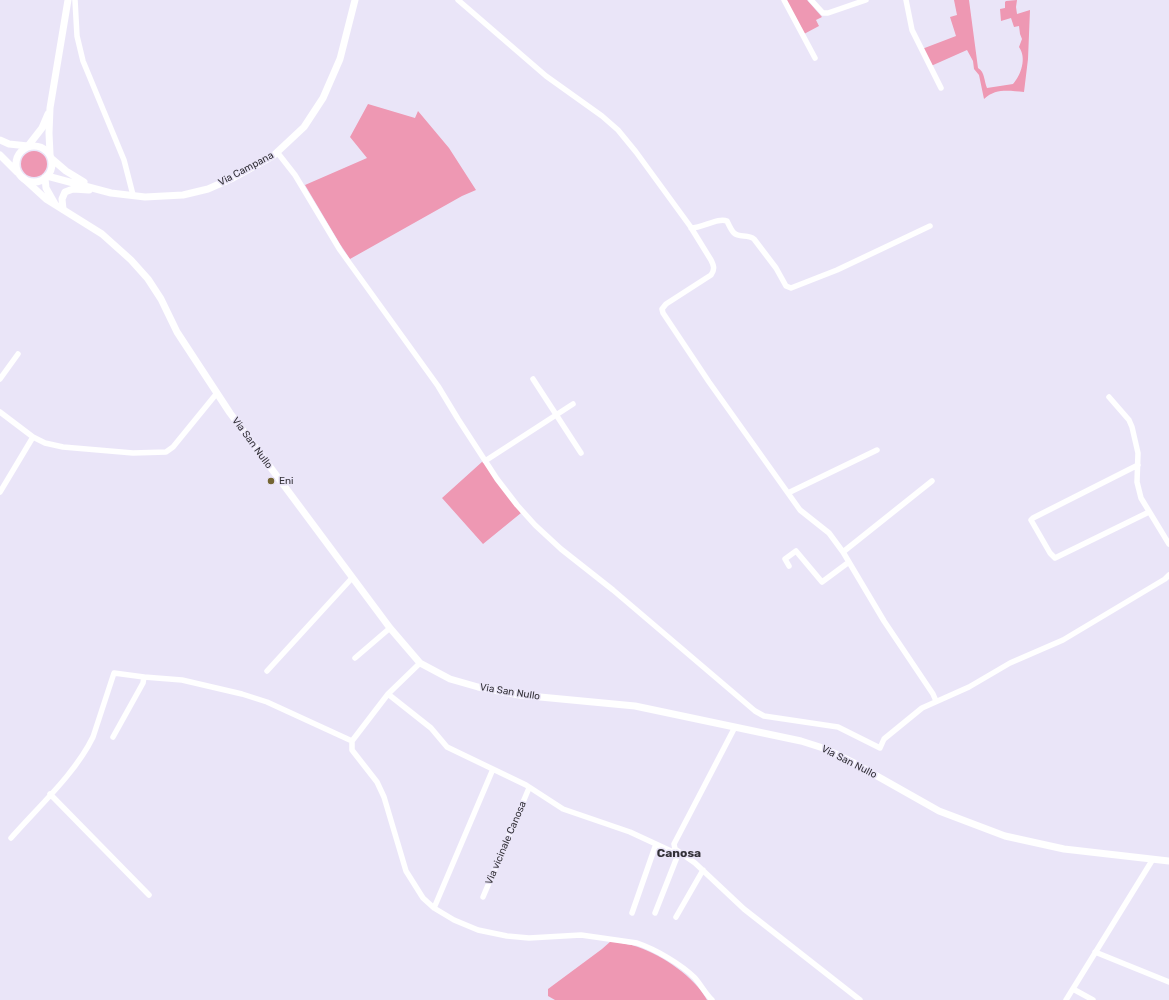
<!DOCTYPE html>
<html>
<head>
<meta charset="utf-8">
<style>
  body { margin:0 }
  canvas { display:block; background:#eae5f8 }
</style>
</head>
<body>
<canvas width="1169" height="1000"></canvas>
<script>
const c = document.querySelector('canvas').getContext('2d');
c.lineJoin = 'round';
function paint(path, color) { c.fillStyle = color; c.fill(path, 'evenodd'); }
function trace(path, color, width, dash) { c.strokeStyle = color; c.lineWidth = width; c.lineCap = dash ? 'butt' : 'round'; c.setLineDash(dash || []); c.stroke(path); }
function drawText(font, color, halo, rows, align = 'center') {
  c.font = font + ' Rubik,sans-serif'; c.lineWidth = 3; c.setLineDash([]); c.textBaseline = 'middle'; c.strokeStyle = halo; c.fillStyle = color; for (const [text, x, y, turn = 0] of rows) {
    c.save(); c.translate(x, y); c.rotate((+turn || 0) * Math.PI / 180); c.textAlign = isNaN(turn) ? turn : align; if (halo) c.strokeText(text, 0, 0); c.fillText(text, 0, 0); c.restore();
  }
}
const green = new Path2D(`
  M786 0H807L822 17 816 20 819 26 804 34Z
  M954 0H969L978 68C985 72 984 81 987 88L1013 84C1021 75 1027 58 1019 47L1022 39 1020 34 1019 26 1014 27 1011 18 1001 21 1000 9 1005 8V2L1006 1 1017 0 1016 7 1017 14 1030 10 1028 59 1024 92C1009 91 996 88 984 99L979 75 974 69 973 61 967 50 931 66 922 49 956 36 950 17 957 15Z
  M368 104 415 118 418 111 449 148 476 190 462 196 350 259 340 244 305 185 367 158 350 137Z
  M21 164a13 13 0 1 1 26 0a13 13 0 1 1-26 0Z
  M483 461 521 513 483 544 442 498Z
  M611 941C620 943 630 944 638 947 662 955 695 977 707 1000H555L548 996V989L602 949Z`);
const minor = new Path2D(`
  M75 0 77 36 83 61 124 160 133 195
  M458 0 546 76 602 116 618 130 636 152 690 226 711 260C714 266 715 269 711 275L666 304 662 309 663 313 709 382 800 510 829 533 843 552 884 621 933 694 936 701
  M784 0 815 58
  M811 0 823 13H828L866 0
  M906 0 912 30 941 88
  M277 152 295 175 340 250 438 386 458 419 497 479 517 505 535 525 561 549 613 590 755 711 764 716 838 727 880 748 884 739 922 708 969 687 1010 663 1063 640 1165 579 1169 575
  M691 228C703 228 718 217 727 221 729 225 731 230 734 233 739 238 748 234 754 239L776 268 786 286 791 288 837 270 930 226
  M0 379 18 354
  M533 379 581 453
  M1109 397 1129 420 1132 427 1138 453 1137 482 1141 498 1169 544
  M0 412 33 437 45 443 63 447 133 453 166 452 173 447 217 393
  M485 461 573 404
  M1138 465 1033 518 1031 520 1050 553 1055 558 1149 512
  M0 492 33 437
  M788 493 877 450
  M843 552 932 481
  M789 566 785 559 796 551 822 582 849 562
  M355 658 390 628
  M420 663 388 694 352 741V750L377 782 384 797 406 871 423 898 434 908 454 920 478 930 507 936 529 938 581 935 637 943C655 949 681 964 695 978 701 985 705 993 712 1000
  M267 671 352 578
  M388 694 431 728 447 747 526 785 563 809 630 832 671 851 679 852 655 913
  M735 727 674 844 675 849 695 863 744 909 860 1000
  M113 737 143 683 144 677
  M50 794 149 895
  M11 838C38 807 75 774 93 737L114 673 144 677 182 680 242 694 267 702 352 741
  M483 897 529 788
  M434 908 493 769
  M632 913 656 844
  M676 917 703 870
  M1095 952 1169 982
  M1073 989 1093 1000
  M1066 1000 1153 859`);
const tertiary = new Path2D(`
  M28 146 42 128 48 114
  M50 154 49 133 50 108 68 0
  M23 178 46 199 102 234 131 260 148 279 161 299 177 332 230 413 390 628 420 663 450 679 478 687 519 695 635 706 801 741 823 748 854 763 939 811 1005 836 1064 849 1169 861
  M45 178 46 188 55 204`);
const secondary = new Path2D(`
  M0 140 9 144 28 146
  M16 164a18 18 0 1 1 36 0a18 18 0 1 1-36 0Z
  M0 155 17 172
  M52 159 66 171 84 182
  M47 176 111 193 145 197 183 195 208 189 233 178 273 156 304 127 323 98 340 59 355 0
  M63 209 62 199 65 192 73 189 89 190`);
const markers = [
  [271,481,4,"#746533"]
];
const streetNames = [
  ["Via Campana",246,169,-28],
  ["Via San Nullo",252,443,54],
  ["Via San Nullo",510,692,9],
  ["Via San Nullo",849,762,27],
  ["Via vicinale Canosa",506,843,-67]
];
const poiNames = [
  ["Eni",279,481]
];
const quarterNames = [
  ["Canosa",679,854]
];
paint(green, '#ee98b3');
trace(minor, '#fff', 5.5);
trace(tertiary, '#fff', 7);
trace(secondary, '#fff', 7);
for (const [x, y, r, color] of markers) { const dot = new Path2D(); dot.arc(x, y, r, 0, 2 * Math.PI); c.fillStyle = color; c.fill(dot); trace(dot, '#eae5f8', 1.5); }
drawText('10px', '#323037', '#eae5f8', streetNames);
drawText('10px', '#323037', '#eae5f8', poiNames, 'left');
drawText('bold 12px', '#323037', '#eae5f8', quarterNames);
</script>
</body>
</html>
